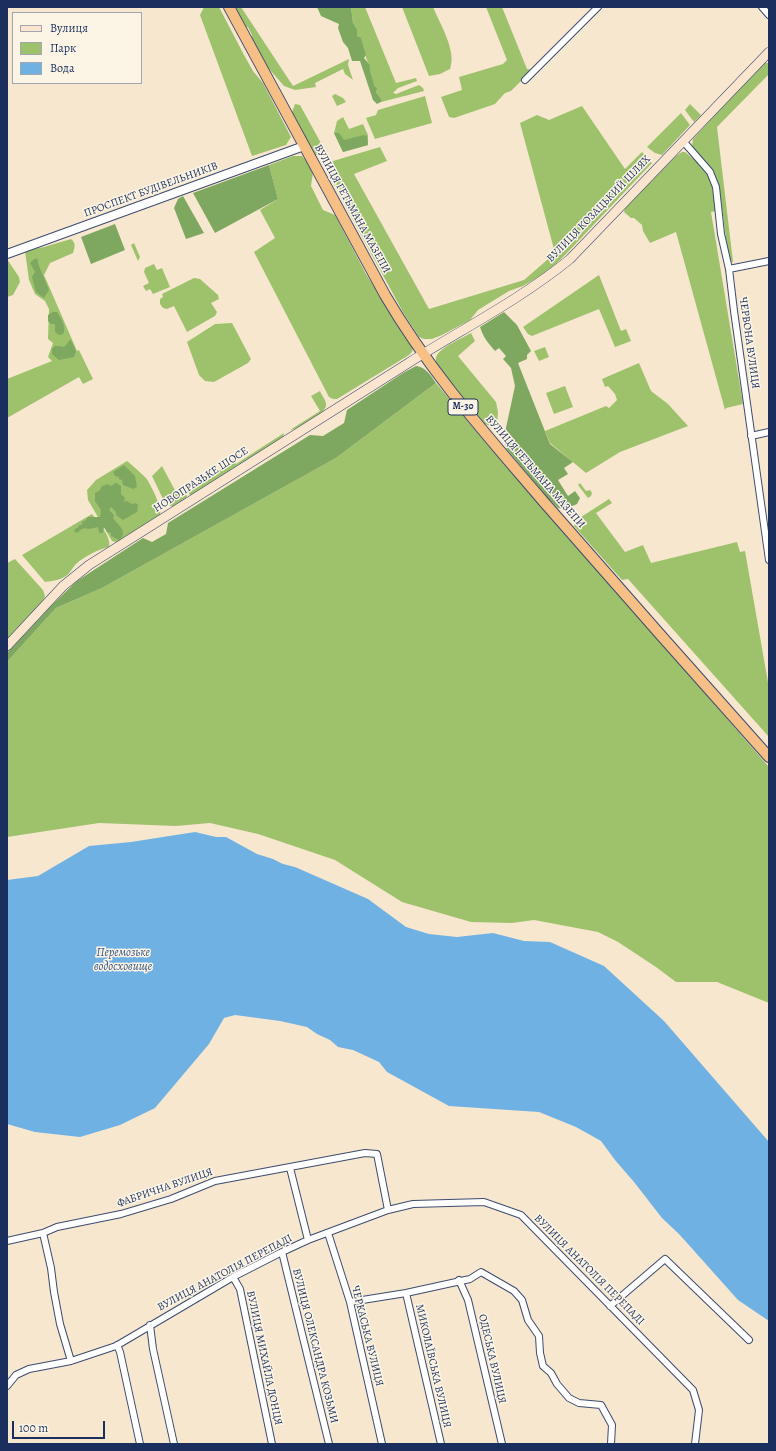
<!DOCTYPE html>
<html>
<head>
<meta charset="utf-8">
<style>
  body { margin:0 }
  #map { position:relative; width:776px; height:1451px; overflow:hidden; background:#f7e7cf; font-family:Alegreya,serif }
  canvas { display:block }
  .frame { position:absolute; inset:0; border:8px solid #1b2f5e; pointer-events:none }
  .legend { position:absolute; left:12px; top:12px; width:130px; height:72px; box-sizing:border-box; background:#fcf5e5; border:1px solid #a2a6af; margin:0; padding:5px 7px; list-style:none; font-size:12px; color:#1b2f5e }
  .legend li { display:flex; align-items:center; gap:8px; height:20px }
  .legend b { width:20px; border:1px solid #a2a6af }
  .scale { position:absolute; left:12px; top:1421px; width:93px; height:18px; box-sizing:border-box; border:2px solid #1b2f5e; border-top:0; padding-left:5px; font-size:12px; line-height:14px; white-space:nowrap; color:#1b2f5e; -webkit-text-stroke:3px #fcf5e5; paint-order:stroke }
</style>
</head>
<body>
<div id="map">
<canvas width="776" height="1451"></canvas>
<div class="frame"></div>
<ul class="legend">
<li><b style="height:5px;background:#fbe5cf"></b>Вулиця</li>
<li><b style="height:11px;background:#9ec26c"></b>Парк</li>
<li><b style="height:11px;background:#70b1e4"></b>Вода</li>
</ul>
<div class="scale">100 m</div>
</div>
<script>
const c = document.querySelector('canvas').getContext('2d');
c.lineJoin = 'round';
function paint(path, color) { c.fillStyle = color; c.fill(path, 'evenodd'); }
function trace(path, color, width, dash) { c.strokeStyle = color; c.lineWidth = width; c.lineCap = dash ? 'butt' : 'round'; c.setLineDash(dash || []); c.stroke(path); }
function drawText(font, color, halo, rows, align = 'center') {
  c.font = font + ' Alegreya,serif'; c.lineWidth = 3; c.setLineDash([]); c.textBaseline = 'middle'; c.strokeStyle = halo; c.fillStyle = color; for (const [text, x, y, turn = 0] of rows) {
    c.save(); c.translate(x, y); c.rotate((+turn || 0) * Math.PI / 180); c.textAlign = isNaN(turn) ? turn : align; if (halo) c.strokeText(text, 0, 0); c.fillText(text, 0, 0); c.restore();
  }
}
const green = new Path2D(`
  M204 7H219L244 55 253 71 263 83 291 137 286 145 252 156 200 15Z
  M233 7H241L293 86 349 59 348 65 353 80 345 74 343 69 315 83 316 87 295 90 284 86 264 63 251 42 252 35 248 27 243 26Z
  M351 7H365L396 83 416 78 417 81 398 88 393 93 396 94 419 85 423 88 424 91 381 102V99C374 91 369 76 370 65 363 57 366 42 357 36V29L353 23Z
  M402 7H433C440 24 457 51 450 69L440 74 429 76Z
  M486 7H502L527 69 532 70 511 91 505 93 495 104 454 118 449 117 441 97 462 90 459 77 503 64 507 60Z
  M763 63H769V74L717 127 733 262 729 261 719 185 710 168 692 146 693 139Z
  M335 94 343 98 346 102 337 106 332 96Z
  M425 96 432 123 375 139 366 118 376 115 378 110Z
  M295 104 300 105 322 145 323 151 321 155H314L291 115Z
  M690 104 701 115 694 122 685 110Z
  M582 106 625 169 642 152 652 163 565 255 547 272 523 286 509 291 478 310 470 320 442 335 432 339H424L419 337 404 314 333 183 327 172 328 165 333 161 380 147 387 161 354 174 429 309 524 280 555 253 520 123 537 115 549 120Z
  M681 113 690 125 662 155 655 153 647 147Z
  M343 117 349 129 363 124 368 135V145L343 152 334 133 337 121Z
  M682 152H685L702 166 711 180 716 211 711 212 743 404 726 408 725 410 676 232 650 243 643 231 642 225 634 218H631L624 212 625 208 676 156Z
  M293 156H302L308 163 313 172 311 186 323 210 335 215 366 274 413 348 412 352 409 355 337 399H333L329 397 254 252 275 238 260 210 278 199 269 165Z
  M71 239C76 243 75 247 73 253L50 263 44 275 77 351 79 350 93 379 83 384 79 377 7 418V379L52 361 48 357 53 343 48 339 49 309 45 301 35 294 29 280 25 251 44 247Z
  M134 243 140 257 138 261 131 245Z
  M7 259 19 277 20 282 13 295 7 297Z
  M154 264 157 270 162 268 170 287 153 294 150 289 146 291 143 286 149 283 144 272 145 268Z
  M599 275 621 331 626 329 631 341 615 347 599 309 532 336 528 334 523 327Z
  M194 278 200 279 218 295 219 299 211 303 217 312 215 316 187 332 174 306 167 309 163 308 160 304V299L163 297 162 294Z
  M232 323 251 359 248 363 214 382 205 381 199 375 187 342 215 324Z
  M471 333 475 341 458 356 496 402 498 412 497 425 493 427 485 424 437 365C436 361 435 359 437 355 442 347 462 338 471 333Z
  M545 347 549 357 539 361 534 351Z
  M639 363 651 391 668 404 688 426 620 452 586 473 550 443 545 431 606 406 609 408 617 400 615 394 608 386 605 387 602 379Z
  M436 383 491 449 515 475 769 767V1003L717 982H676L656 967 618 942 598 932 534 920 512 923 471 922 402 902 335 860 258 834 210 823 176 826 99 823 7 837V662L56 608 102 588 336 458Z
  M565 386 573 407 554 414 546 393Z
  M320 391C322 396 327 401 326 406 324 415 299 429 290 430L320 411 311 396Z
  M284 433 283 438 191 496 187 491 234 460 236 464Z
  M127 461C134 467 140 472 146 478 151 485 163 509 160 516L119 543 112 541 88 500 87 490 96 480Z
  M162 466 178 496 185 492 187 496 186 499 173 507 167 504 164 501 152 476Z
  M580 483 586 491 590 490 592 493 591 496 588 498 578 485Z
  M609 499 612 503 596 513 625 552 643 545 651 563 737 542 740 552 745 551 769 688V737L628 579 622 580 574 526 578 519Z
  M92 514C98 522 112 537 109 547 97 550 85 556 76 564 72 568 70 573 66 576 60 580 52 581 45 582L22 555Z
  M15 559 43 590 45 596 43 601 7 640V563Z`);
const forest = new Path2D(`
  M317 7H351L353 23 357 29V36L361 38 366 55 364 58 370 65C369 73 373 78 374 86L377 88 376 92 381 99V102L377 104 373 100 360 61H352L348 48 343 42 338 28 339 24 321 16Z
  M334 133H339L344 140 364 135 367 136 368 145 343 152Z
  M269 165 278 199 215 233 193 193Z
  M183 196 204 233 186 239 174 208 178 199Z
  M115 224 125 250 91 264 81 237Z
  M37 258 39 266 49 290 44 298 36 292 32 277 35 272 30 263 33 260Z
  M53 312H57C61 318 67 327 63 334L59 335 55 332V324H51L48 321V315Z
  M504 312 517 325 531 351 527 355V359L518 363 550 444 573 462 564 468 568 474 558 480 568 496 575 491 580 498 577 504 566 509 558 508 545 495 506 448 504 437 515 386 511 368 503 359 506 356 499 348 495 351C488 343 483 337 480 327Z
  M70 340H71L76 351 74 357 59 360 52 354V349L55 346H59L64 347Z
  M416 366C426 367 430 375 436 383L336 458 102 588 56 608 7 662V653L55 602 77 581 143 538 152 542 166 534 168 523 310 435 323 436 344 423 347 410 403 373Z
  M124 465 135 476 137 487 133 489 123 485 122 480 119 479V477L115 476 113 472Z
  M115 482 121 486V494L125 498 124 502 127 501 132 504 136 503 138 505 137 512 123 520 116 515V512L111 507 109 510 114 515 113 518C118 525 129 532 119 540L111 536V533L107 532 104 527 103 533H99L98 527 89 529C84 527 81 529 77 533L74 531 76 528H78L79 525H82V522L86 520 88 517H100L101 510 95 501V493L99 491 102 486 108 484 110 486 115 484Z`);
const water = new Path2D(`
  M195 832 216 837H226L257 854 273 859 283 864 295 867 368 899 406 927 429 934 457 937 493 933 524 941 550 942 604 966 664 1021 769 1142V1321L738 1300 679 1234 662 1218 634 1182 615 1160 601 1141 576 1127 539 1112 449 1106 398 1078 387 1072 379 1062 353 1050 338 1047 330 1040 317 1034 307 1027 280 1021 235 1015 224 1018 209 1044 155 1108 120 1125 80 1137 35 1132 7 1124V880L38 876 89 846 131 842Z`);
const minor = new Path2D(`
  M762 7 769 15
  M525 80 598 7
  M683 141 710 172 716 187 721 234 729 269 734 311 769 560
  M729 269 769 261
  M751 436 769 432
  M290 1168 308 1240
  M43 1233 51 1268 54 1292 60 1324 71 1361
  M328 1233 350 1302 382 1444
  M7 1241 43 1233 57 1227 121 1214 171 1199 215 1181 365 1153 377 1154 388 1210
  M282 1252 329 1444
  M233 1277 240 1289 272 1444
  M459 1280 468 1300 502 1444
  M406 1293 441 1444
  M350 1302 406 1293 470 1279 481 1272 514 1291 522 1300 528 1320 539 1336 540 1353 543 1366 551 1373 557 1384 569 1398 579 1403 601 1405 612 1425 611 1444
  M610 1306 665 1259 749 1340
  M150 1325 153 1349 174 1444
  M117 1345 120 1352 140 1444
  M7 1386 16 1375 29 1369 71 1361 116 1346 233 1277 282 1252 308 1240 388 1210 413 1204 484 1202 521 1215 693 1390 699 1410 695 1444`);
const tertiary = new Path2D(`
  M7 254 304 146`);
const secondary = new Path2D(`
  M7 646 63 586 89 565C196 498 303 430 410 362 464 328 521 299 570 259L769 52`);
const trunk = new Path2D(`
  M229 7 385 295C430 372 485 433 543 501 618 587 693 672 769 757`);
const shields = [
  [463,407,30]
];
const shieldNames = [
  ["М-30",463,407]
];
const streetNames = [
  ["ПРОСПЕКТ БУДІВЕЛЬНИКІВ",151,190,-20],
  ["ВУЛИЦЯ ГЕТЬМАНА МАЗЕПИ",352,209,61],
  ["ВУЛИЦЯ КОЗАЦЬКИЙ ШЛЯХ",599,209,-46],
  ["ЧЕРВОНА ВУЛИЦЯ",749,343,82],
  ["ВУЛИЦЯ ГЕТЬМАНА МАЗЕПИ",535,472,49],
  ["НОВОПРАЗЬКЕ ШОСЕ",201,480,-33],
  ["ФАБРИЧНА ВУЛИЦЯ",165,1188,-19],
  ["ВУЛИЦЯ АНАТОЛІЯ ПЕРЕПАДІ",589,1270,45],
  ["ВУЛИЦЯ АНАТОЛІЯ ПЕРЕПАДІ",225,1273,-28],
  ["ЧЕРКАСЬКА ВУЛИЦЯ",367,1336,76],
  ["ВУЛИЦЯ ОЛЕКСАНДРА КОЗЬМИ",315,1346,76],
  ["ВУЛИЦЯ МИХАЙЛА ДОНЦЯ",264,1358,78],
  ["ОДЕСЬКА ВУЛИЦЯ",492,1359,77],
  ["МИКОЛАЇВСЬКА ВУЛИЦЯ",433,1366,77]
];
const waterNames = [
  ["Перемозьке",123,953],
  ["водосховище",123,967]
];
paint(green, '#9ec26c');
paint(forest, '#7ea860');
paint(water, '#70b1e4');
trace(minor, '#3c4b6f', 8);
trace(tertiary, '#3c4b6f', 10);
trace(secondary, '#3c4b6f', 10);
trace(trunk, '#3c4b6f', 12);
trace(minor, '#fff', 6);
trace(tertiary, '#fff', 8);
trace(secondary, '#fbe5cf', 9);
trace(trunk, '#f5bf86', 10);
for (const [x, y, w] of shields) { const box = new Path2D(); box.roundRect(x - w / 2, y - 8, w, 16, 3); c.fillStyle = '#fcf5e5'; c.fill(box); trace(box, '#1b2f5e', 1); }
drawText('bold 10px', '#1b2f5e', null, shieldNames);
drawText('11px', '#1b2f5e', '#fcf5e5', streetNames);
drawText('italic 12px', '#355686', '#fcf5e5', waterNames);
</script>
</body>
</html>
